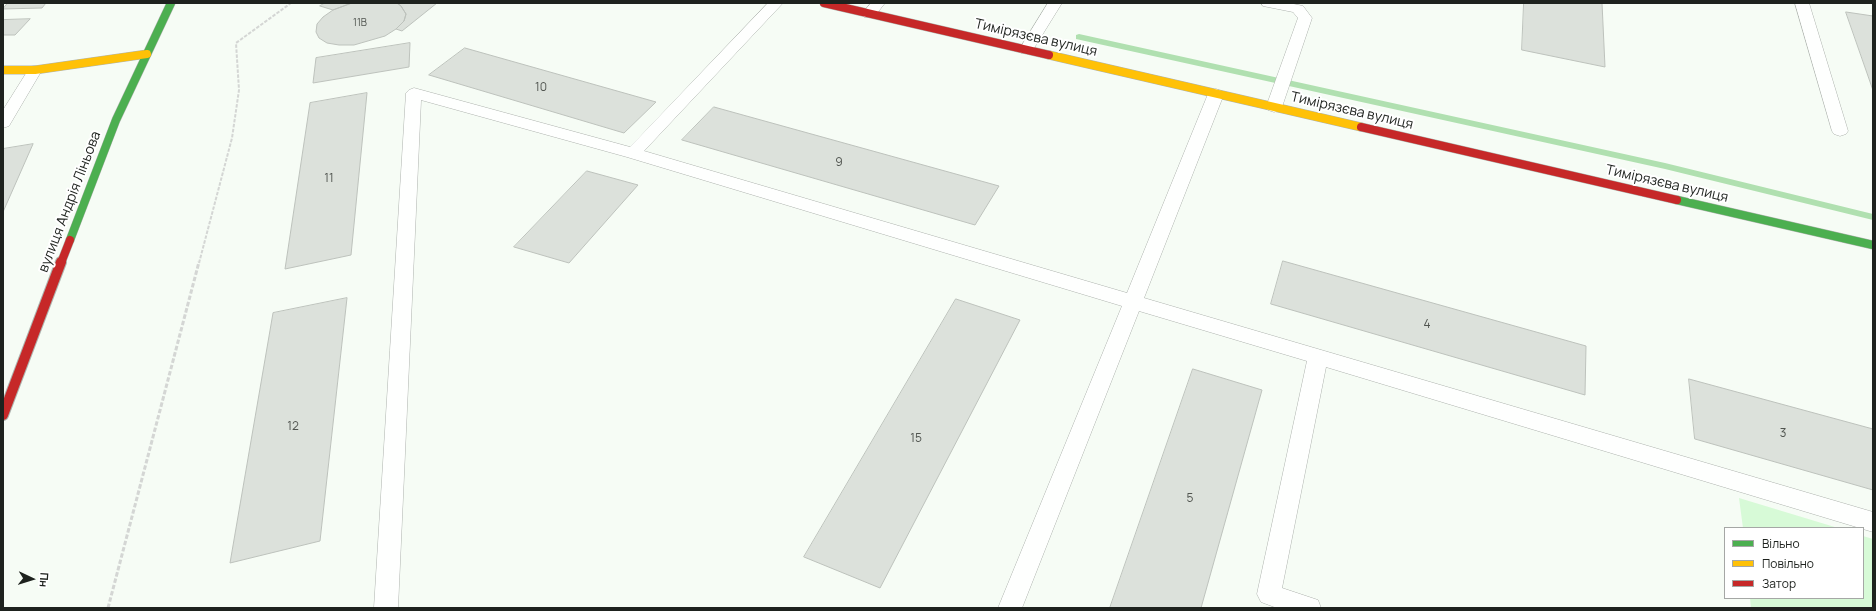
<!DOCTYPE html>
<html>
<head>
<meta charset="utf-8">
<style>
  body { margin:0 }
  #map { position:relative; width:1876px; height:611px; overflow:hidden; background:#f6fcf5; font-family:Manrope,sans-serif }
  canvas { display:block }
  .frame { position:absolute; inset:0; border:4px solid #1e221e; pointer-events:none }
  .legend { position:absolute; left:1724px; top:527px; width:140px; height:72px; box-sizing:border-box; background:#fff; border:1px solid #a5a7a5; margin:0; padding:5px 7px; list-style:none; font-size:12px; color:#1e221e }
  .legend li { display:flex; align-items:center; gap:8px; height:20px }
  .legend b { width:20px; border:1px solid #a5a7a5 }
  .north { position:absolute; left:12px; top:559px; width:40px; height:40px; -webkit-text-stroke:3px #fff; paint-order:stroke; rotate:94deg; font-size:11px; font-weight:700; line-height:16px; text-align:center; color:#1e221e }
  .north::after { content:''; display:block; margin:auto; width:14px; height:18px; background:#1e221e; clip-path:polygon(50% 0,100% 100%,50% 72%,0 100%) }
</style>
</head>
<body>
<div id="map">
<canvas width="1876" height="611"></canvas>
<div class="frame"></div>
<ul class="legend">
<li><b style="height:5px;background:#4caf50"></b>Вільно</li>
<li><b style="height:5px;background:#ffc107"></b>Повільно</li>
<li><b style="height:5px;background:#c62828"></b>Затор</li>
</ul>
<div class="north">Пн</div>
</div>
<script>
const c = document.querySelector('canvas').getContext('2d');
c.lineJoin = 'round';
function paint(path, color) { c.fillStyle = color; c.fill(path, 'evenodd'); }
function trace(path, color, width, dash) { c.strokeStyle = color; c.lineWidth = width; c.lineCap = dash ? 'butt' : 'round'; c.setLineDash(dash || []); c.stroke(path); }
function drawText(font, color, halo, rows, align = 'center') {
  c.font = font + ' Manrope,sans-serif'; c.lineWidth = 4; c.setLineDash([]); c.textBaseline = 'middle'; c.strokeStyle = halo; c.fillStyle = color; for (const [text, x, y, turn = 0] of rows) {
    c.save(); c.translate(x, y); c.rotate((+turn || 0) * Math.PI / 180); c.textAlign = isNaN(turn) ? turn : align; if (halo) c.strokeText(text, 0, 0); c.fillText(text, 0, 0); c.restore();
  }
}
const green = new Path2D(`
  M1739 498 1838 528H1743Z
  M1863 536 1873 539V608H1751L1750 598H1863Z`);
const stream = new Path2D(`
  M1079 34 1665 163 1873 214V220L1665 169 1076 39V35Z`);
const building = new Path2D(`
  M8 3H46L42 8 3 9Z
  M325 3H352L333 10 320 6Z
  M352 3H397L401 6 406 14 404 21 396 29 385 36 354 45H339L327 43 319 38 316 32 317 24 323 17 333 10Z
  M397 3H437L402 31 396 29 404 21 406 14 401 6Z
  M1524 3H1602L1605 67 1522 50Z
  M1846 12 1873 16V90Z
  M30 19 15 35H3V20Z
  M410 43 409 67 313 83 316 58Z
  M465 48 656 102 624 133 429 75Z
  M367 93 351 255 285 269 310 103Z
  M714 107 999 186 975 225 682 140Z
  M33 144 3 212V149Z
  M587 171 638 185 569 263 514 247Z
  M1283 261 1586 346 1585 395 1271 304Z
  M347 298 320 541 230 563 273 313Z
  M956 299 1020 320 880 588 804 557Z
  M1193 369 1262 390 1201 608H1110Z
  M1689 379 1873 429V490L1695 439Z`);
const pathFar1 = new Path2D(`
  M199 263 232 138 239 90 236 43 291 3`);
const path = new Path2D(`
  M108 608 199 262`);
const lane = new Path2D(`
  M768 3H783L644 151 1127 293 1208 94 1211 91 1216 89 1221 91 1224 94 1144 298 1873 512V532L1326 367 1282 588 1318 600 1321 608H1277L1261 602 1257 594 1307 361 1139 311 1022 608H998L1122 306 627 157 421 100 398 608H374L406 93 409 90 414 88 630 147Z
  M871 3H885L874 17H864L862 14Z
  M1048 3H1062L1031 53H1021L1019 50Z
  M1261 3H1289L1303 6 1312 18 1282 107 1280 110 1274 112 1268 110 1266 107 1298 18 1293 12 1263 6Z
  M1795 3H1809L1848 131 1846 134 1840 136 1834 134 1832 131Z
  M35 66 40 67 42 70 9 126 3 128V110L30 67Z`);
const fast = new Path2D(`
  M1677 200 1873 245
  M70 240 116 120 171 3`);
const slow = new Path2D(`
  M1049 55 1361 127
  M3 70H35L147 54`);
const jamFar1 = new Path2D(`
  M824 3 1049 55
  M1361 127 1677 200
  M61 263 70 240`);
const jam = new Path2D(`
  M3 415 61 262`);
const farNumbernames = [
  ["11В",360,23]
];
const numberNames = [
  ["10",541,88],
  ["9",839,163],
  ["11",329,179],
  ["4",1427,325],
  ["12",293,427],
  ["3",1783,434],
  ["15",916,439],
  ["5",1190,499]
];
const streetNames = [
  ["Тимірязєва вулиця",1036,38,13],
  ["Тимірязєва вулиця",1352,111,13],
  ["Тимірязєва вулиця",1667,184,13],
  ["вулиця Андрія Ліньова",70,202,-69]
];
paint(green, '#d7fad7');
paint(stream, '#b0e0b0');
paint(building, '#dce1db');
trace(building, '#bdc2bc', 1);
trace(lane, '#aeb3ae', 1);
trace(fast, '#aeb3ae', 9);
trace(slow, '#aeb3ae', 9);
trace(jamFar1, '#aeb3ae', 9);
trace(jam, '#aeb3ae', 12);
trace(pathFar1, '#d4d6d4', 2, [3.5, 1.5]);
trace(path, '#d4d6d4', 3, [4.5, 2]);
paint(lane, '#fefffe');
trace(fast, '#4caf50', 8);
trace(slow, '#ffc107', 8);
trace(jamFar1, '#c62828', 8);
trace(jam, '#c62828', 10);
drawText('10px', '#50544f', null, farNumbernames);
drawText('12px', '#50544f', null, numberNames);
drawText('14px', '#1e221e', '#fff', streetNames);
</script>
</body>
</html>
